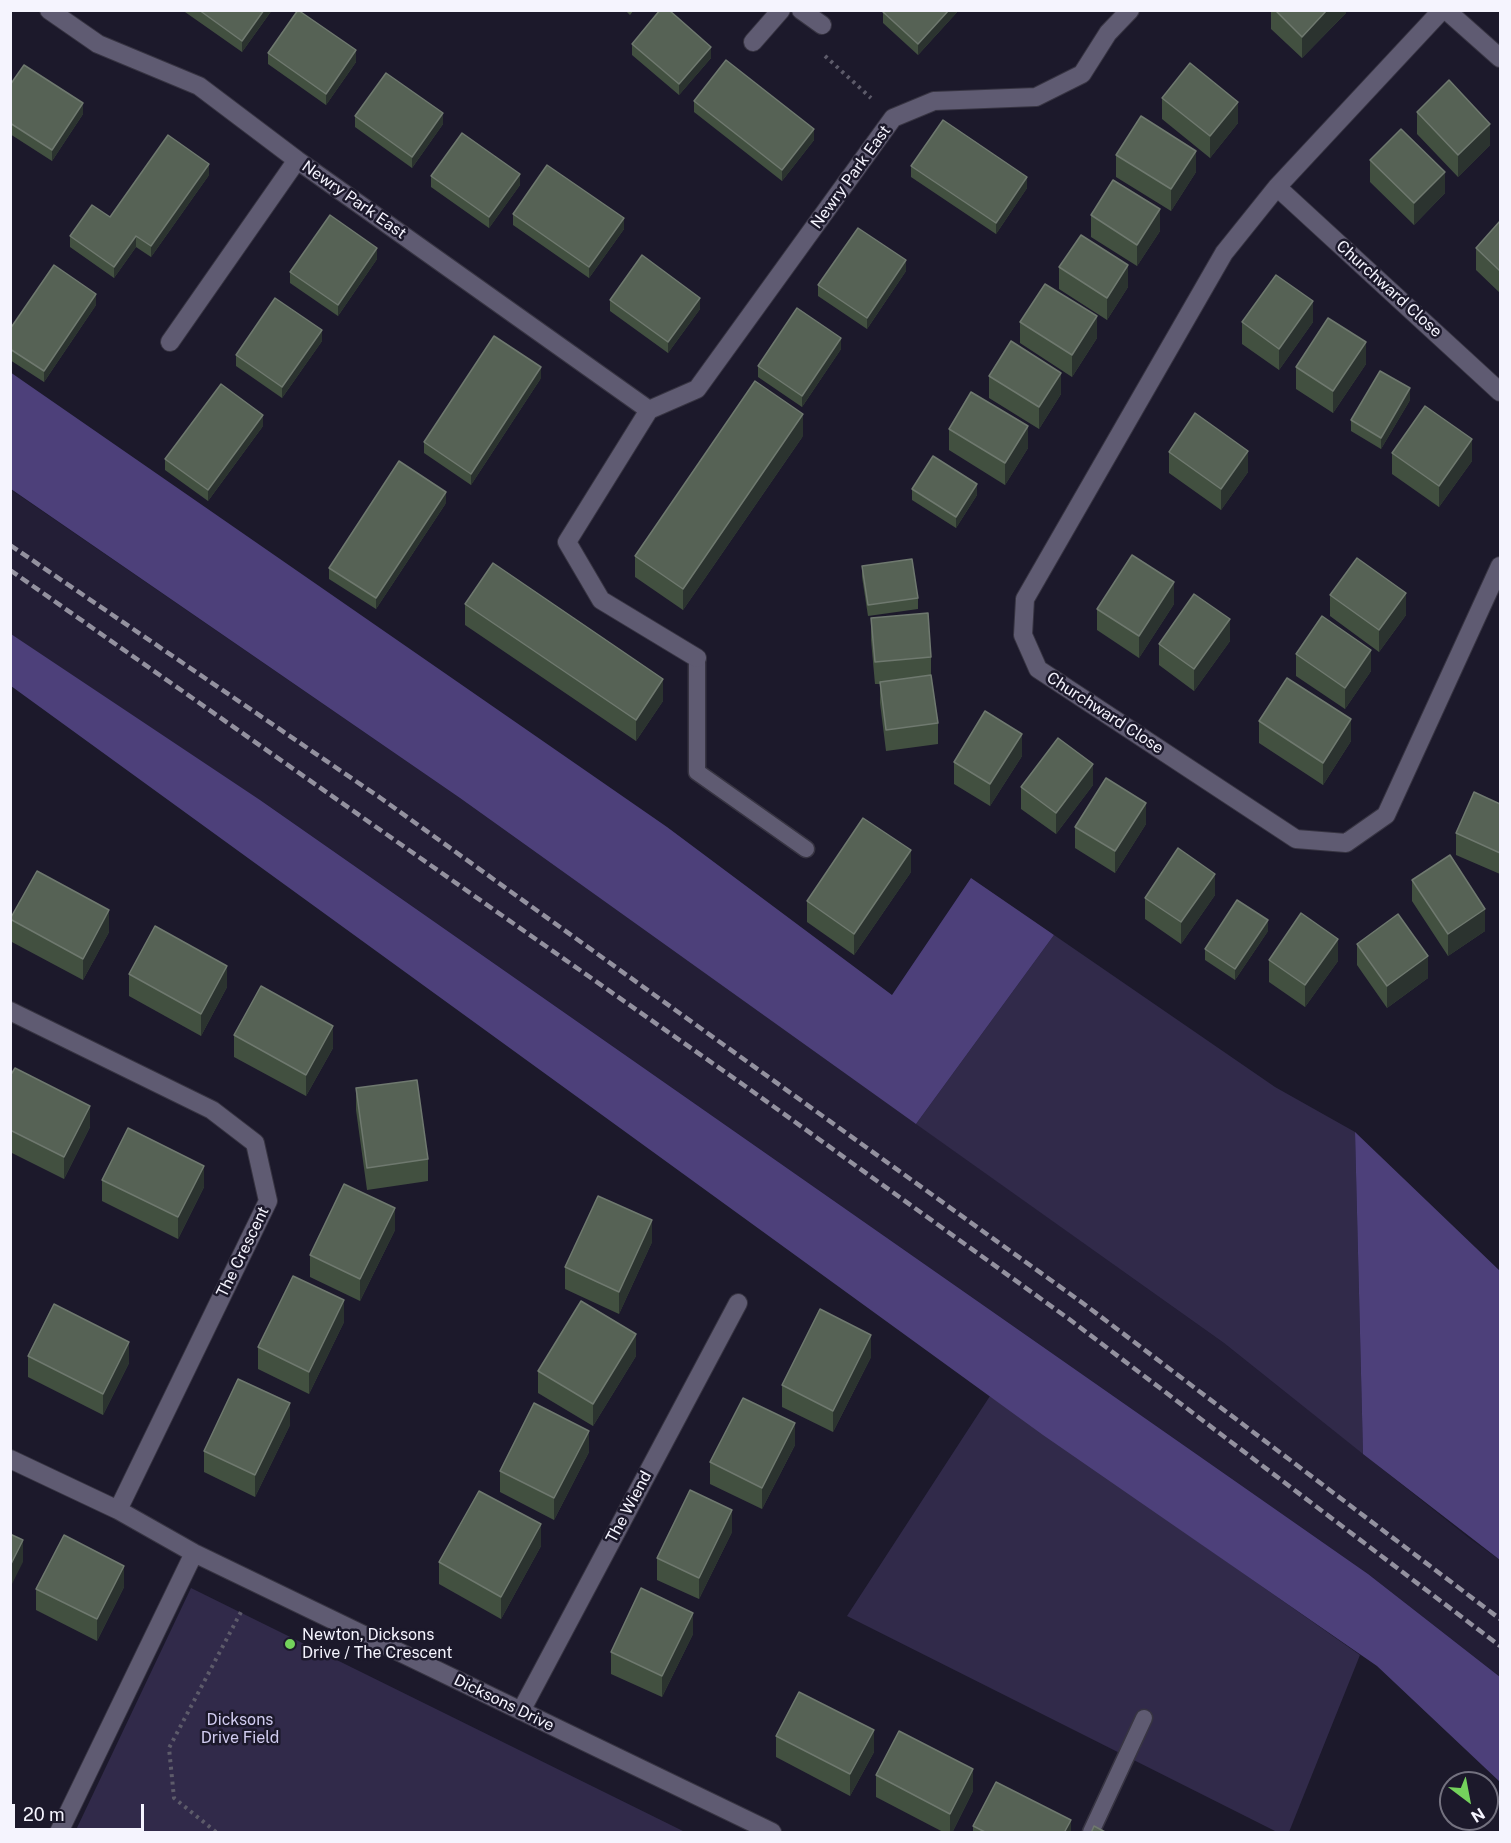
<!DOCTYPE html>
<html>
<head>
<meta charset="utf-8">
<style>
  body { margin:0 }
  #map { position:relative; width:1511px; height:1843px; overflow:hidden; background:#1c192b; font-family:"Public Sans",sans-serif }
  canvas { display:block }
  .frame { position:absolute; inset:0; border:12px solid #f5f4fe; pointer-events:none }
  .north { position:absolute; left:1439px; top:1771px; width:60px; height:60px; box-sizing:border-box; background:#1c192b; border:2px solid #73717f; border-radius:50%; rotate:148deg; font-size:16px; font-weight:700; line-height:24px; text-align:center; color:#f5f4fe }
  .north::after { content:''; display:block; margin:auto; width:21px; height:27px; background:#74d25c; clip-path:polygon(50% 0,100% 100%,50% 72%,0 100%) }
  .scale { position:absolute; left:12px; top:1804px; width:132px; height:27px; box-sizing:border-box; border:3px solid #f5f4fe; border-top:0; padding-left:8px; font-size:18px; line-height:21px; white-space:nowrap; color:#f5f4fe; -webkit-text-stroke:4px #1c192b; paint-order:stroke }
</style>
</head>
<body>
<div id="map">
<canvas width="1511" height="1843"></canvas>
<div class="frame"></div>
<div class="north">N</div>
<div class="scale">20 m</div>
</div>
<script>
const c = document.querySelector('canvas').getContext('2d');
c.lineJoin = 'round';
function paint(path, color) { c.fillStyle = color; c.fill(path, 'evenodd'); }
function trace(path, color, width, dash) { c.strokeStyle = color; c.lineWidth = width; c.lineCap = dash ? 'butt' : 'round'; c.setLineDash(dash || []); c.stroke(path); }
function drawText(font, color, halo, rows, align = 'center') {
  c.font = font + ' "Public Sans",sans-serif'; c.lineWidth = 5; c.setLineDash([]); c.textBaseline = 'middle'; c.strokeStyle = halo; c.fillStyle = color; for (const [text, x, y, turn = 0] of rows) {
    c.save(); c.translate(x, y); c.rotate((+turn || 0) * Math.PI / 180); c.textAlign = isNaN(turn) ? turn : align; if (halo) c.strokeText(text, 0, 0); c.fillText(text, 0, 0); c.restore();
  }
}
const built = new Path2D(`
  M10 489 460 798 1224 1343 1469 1538 1500 1560V1677L1368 1574 260 800 11 634Z`);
const green = new Path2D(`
  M1054 935 1275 1087 1355 1132 1363 1454 1224 1343 916 1124Z
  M990 1396 1360 1655 1289 1832H1277L847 1616Z
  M191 1588 685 1832H75Z`);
const forest = new Path2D(`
  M10 372 667 827 892 995 971 878 1054 935 916 1124 460 798 11 489Z
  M11 634 260 800 1368 1574 1500 1677V1782L1377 1666 1043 1435 11 686Z
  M1355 1132 1500 1271V1560L1363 1454Z`);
const path = new Path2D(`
  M825 56 871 98
  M216 1832 174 1798 169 1748 242 1610`);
const lane = new Path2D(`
  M697 658V772L806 849
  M1091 1832 1144 1718`);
const street = new Path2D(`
  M49 10 98 44 199 86 297 160 649 410 697 389 893 118 934 101 1036 97 1082 74 1108 33 1130 10
  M801 10 822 25
  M1442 10 1277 187 1224 253 1025 599 1023 635 1038 669 1296 839 1346 843 1386 815 1500 566
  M1446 10 1500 58
  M753 42 781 10
  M1277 187 1500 392
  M170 342 297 160
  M649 410 567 542 601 600 697 658
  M10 1011 212 1110 255 1143 268 1201 118 1510
  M10 1459 118 1510 194 1553 772 1832
  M521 1711 738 1303
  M59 1832 194 1553`);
const rail = new Path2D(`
  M10 545 382 799 1084 1304 1500 1619
  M10 570 745 1086 1069 1319 1500 1646`);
const wall = new Path2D(`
  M185 10H272L242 52 185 12Z
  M625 10H634L630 15Z
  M885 10H959L918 55 883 23V12Z
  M1271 10H1346V13L1302 58 1271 29Z
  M632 44 711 58 679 95 632 55Z
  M268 53 356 62 326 105 268 64Z
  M10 85 83 114 52 161 10 134Z
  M1162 98 1238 123 1210 158 1162 119Z
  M694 101 814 140 782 181 694 112Z
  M1417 112 1490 145 1458 177 1417 134Z
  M355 116 443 124 412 168 355 127Z
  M1116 155 1196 172 1171 211 1116 177Z
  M1370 160 1445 193 1414 225 1370 182Z
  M911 166 1027 188 996 234 911 177Z
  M209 175 151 257 136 247 114 278 70 247V236L110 217Z
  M431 176 520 185 489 228 431 187Z
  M513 214 624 229 589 278 513 225Z
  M1091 215 1160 231 1137 266 1091 237Z
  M1500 221V293L1476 270V248Z
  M377 259 338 316 290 283V272Z
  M1059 267 1128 287 1107 320 1059 289Z
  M906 271 867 329 818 296V285Z
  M610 300 700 309 668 353 610 311Z
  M96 305 44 382 10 360V329Z
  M1020 322 1097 338 1072 377 1020 343Z
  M1242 322H1313L1279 370 1242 344Z
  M322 341 282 398 236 366V355Z
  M841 349 802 407 758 377V366Z
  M1366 364 1333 413 1296 389V367Z
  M989 376 1061 394 1039 429 989 398Z
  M541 378 471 485 424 453V442Z
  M1410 400 1381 449 1351 431V420Z
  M263 426 208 501 165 470V459Z
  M949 429 1028 448 1005 485 949 450Z
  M803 436 683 610 635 577V556Z
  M1169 452 1248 472 1221 510 1169 473Z
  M1392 453 1472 461 1439 507 1392 474Z
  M912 489 977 495 956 528 912 500Z
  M446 503 376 609 329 579V568Z
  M862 566 918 598V609L868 616 862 577Z
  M1330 595 1406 615 1379 652 1330 616Z
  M465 604 663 701 636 741 465 625Z
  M1174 604 1139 658 1097 630V609Z
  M871 618 931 657V675L938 723V744L886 751 880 703V684H875L871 640Z
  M1230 641 1194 691 1159 665V644Z
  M1296 654 1371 671 1345 709 1296 676Z
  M1259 721 1351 741 1323 785 1259 743Z
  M1022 756 990 806 954 784V762Z
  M1093 785 1056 834 1021 809V787Z
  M1500 804V874L1456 855V833Z
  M1146 824 1115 873 1075 848V827Z
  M911 872 854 955 807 922V901Z
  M1412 880 1485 931 1448 956 1412 901Z
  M1215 895 1181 944 1145 919V898Z
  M10 919 109 932 83 980 10 941Z
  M1268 931 1235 980 1205 960V949Z
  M1357 944 1428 978 1387 1008 1357 965Z
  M1269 960 1338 961 1305 1007 1269 982Z
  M129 974 227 987 201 1036 129 996Z
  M234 1035 333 1048 306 1096 234 1057Z
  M10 1076 90 1127 64 1179 10 1152Z
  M356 1088 428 1159V1181L367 1190 356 1110Z
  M102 1180 204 1187 178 1239 102 1201Z
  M395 1230 360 1301 310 1277V1255Z
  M652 1242 619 1314 565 1289V1267Z
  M344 1322 309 1394 258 1369V1347Z
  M28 1356 129 1363 103 1415 28 1377Z
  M636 1356 593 1426 538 1393V1371Z
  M871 1357 833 1432 782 1407V1385Z
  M290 1425 255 1497 204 1472V1451Z
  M795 1445 762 1509 710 1484V1462Z
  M589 1452 554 1520 500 1492V1471Z
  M732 1532 699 1599 657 1580V1558Z
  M541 1546 501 1619 439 1584V1562Z
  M124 1587 97 1641 36 1610V1589Z
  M693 1634 662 1697 611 1674V1652Z
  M776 1736 874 1752 850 1796 776 1757Z
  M876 1775 973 1791 952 1833H945L876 1797Z
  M973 1826 1071 1833H973Z`);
const shadedWall = new Path2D(`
  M264 10H272L242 52V41Z
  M949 10H959L918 55V44Z
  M1327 10H1346V13L1302 58V37Z
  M711 47V58L679 95V84Z
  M356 50V62L326 105V94Z
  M1238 102V123L1210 158V136Z
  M83 103V114L52 161V150Z
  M443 113V124L412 168V157Z
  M1490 124V145L1458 177V155Z
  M814 129V140L782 181V170Z
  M1196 151V172L1171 211V189Z
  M209 164V175L151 257V246Z
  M1445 172V193L1414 225V203Z
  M520 174V185L489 228V217Z
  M1027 177V188L996 234V223Z
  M1160 209V231L1137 266V245Z
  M624 218V229L589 278V267Z
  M136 236V247L114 278V267Z
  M377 248V259L338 316V305Z
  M906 260V271L867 329V318Z
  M1128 265V287L1107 320V298Z
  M96 294V305L44 382V371Z
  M700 298V309L668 353V342Z
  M1313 301V322L1279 370V349Z
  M1097 316V338L1072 377V355Z
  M322 330V341L282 398V387Z
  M841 338V349L802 407V396Z
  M1366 342V364L1333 413V391Z
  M541 367V378L471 485V474Z
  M1061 373V394L1039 429V407Z
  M1410 388V400L1381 449V438Z
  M803 414V436L683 610V589Z
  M263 415V426L208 501V490Z
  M1028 426V448L1005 485V463Z
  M1472 439V461L1439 507V486Z
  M1248 451V472L1221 510V489Z
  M977 484V495L956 528V517Z
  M446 492V503L376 609V598Z
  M1174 582V604L1139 658V636Z
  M1406 593V615L1379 652V630Z
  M1230 619V641L1194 691V669Z
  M1371 650V671L1345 709V688Z
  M663 679V701L636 741V720Z
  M1351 719V741L1323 785V763Z
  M1022 734V756L990 806V784Z
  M1093 764V785L1056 834V813Z
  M1146 803V824L1115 873V851Z
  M911 850V872L854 955V934Z
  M11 861V883L10 884V863Z
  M1215 874V895L1181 944V922Z
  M1485 909V931L1448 956V934Z
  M109 910V932L83 980V959Z
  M1268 920V931L1235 980V969Z
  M1338 939V961L1305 1007V985Z
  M1428 956V978L1387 1008V986Z
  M227 966V987L201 1036V1014Z
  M333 1026V1048L306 1096V1075Z
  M90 1106V1127L64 1179V1157Z
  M204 1166V1187L178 1239V1217Z
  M395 1208V1230L360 1301V1279Z
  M652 1220V1242L619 1314V1292Z
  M344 1300V1322L309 1394V1372Z
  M636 1334V1356L593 1426V1404Z
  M871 1335V1357L833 1432V1411Z
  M129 1342V1363L103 1415V1394Z
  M290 1403V1425L255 1497V1475Z
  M795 1423V1445L762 1509V1488Z
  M589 1431V1452L554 1520V1498Z
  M732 1510V1532L699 1599V1578Z
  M541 1524V1546L501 1619V1597Z
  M23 1540V1562L10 1588V1566Z
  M124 1566V1587L97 1641V1619Z
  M693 1613V1634L662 1697V1676Z
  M874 1730V1752L850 1796V1774Z
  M973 1769V1791L952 1833H950V1814Z
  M1071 1820V1833H1064Z`);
const building = new Path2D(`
  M199 10H264L242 41Z
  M298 10 356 50 326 94 268 53Z
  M660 10H669L711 47 679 84 632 44Z
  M885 10H949L918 44 883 12Z
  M1275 10H1327L1302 37Z
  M726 60 814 129 782 170 694 101Z
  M1190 63 1238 102 1210 136 1162 98Z
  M24 65 83 103 52 150 10 123V85Z
  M386 73 443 113 412 157 355 116Z
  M1449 80 1490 124 1458 155 1417 112Z
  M1141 116 1196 151 1171 189 1116 155Z
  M943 120 1027 177 996 223 911 166Z
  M1401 129 1445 172 1414 203 1370 160Z
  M462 133 520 174 489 217 431 176Z
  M168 135 209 164 151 246 136 236 114 267 70 236 92 205 110 217Z
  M547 165 624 218 589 267 513 214Z
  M1113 180 1160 209 1137 245 1091 215Z
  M330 215 377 248 338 305 290 272Z
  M1500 221V271L1476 248Z
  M858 228 906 260 867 318 818 285Z
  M1081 235 1128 265 1107 298 1059 267Z
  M642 255 700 298 668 342 610 300Z
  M54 265 96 294 44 371 10 349V329Z
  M1276 275 1313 301 1279 349 1242 322Z
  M1045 284 1097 316 1072 355 1020 322Z
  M275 298 322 330 282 387 236 355Z
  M797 308 841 338 802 396 758 366Z
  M1328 318 1366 342 1333 391 1296 367Z
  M494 336 541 367 471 474 424 442Z
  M1011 341 1061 373 1039 407 989 376Z
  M1380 371 1410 388 1381 438 1351 420Z
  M755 381 803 414 683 589 635 556Z
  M221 384 263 415 208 490 165 459Z
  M971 392 1028 426 1005 463 949 429Z
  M1425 406 1472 439 1439 486 1392 453Z
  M1195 413 1248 451 1221 489 1169 452Z
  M933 456 977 484 956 517 912 489Z
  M399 461 446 492 376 598 329 568Z
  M1132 555 1174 582 1139 636 1097 609Z
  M1357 558 1406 593 1379 630 1330 595Z
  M912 559 918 598 868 605 862 566Z
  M493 563 663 679 636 720 465 604Z
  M1194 594 1230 619 1194 669 1159 644Z
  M928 613 931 657 875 662 871 618Z
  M1322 616 1371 650 1345 688 1296 654Z
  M931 675 938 723 886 730 880 682Z
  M1287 678 1351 719 1323 763 1259 721Z
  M985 711 1022 734 990 784 954 762Z
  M1058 738 1093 764 1056 813 1021 787Z
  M1106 778 1146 803 1115 851 1075 827Z
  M1474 792 1500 804V853L1456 833Z
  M863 818 911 850 854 934 807 901Z
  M1178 848 1215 874 1181 922 1145 898Z
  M1450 855 1485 909 1448 934 1412 880Z
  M37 871 109 910 83 959 10 919Z
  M1237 900 1268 920 1235 969 1205 949Z
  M1301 913 1338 939 1305 985 1269 960Z
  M1398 914 1428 956 1387 986 1357 944Z
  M155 926 227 966 201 1014 129 974Z
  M261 986 333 1026 306 1075 234 1035Z
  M15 1068 90 1106 64 1157 10 1130V1076Z
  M417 1080 428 1159 367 1168 356 1088Z
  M128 1128 204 1166 178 1217 102 1180Z
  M344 1184 395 1208 360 1279 310 1255Z
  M598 1196 652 1220 619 1292 565 1267Z
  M293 1276 344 1300 309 1372 258 1347Z
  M581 1301 636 1334 593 1404 538 1371Z
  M54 1304 129 1342 103 1394 28 1356Z
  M820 1309 871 1335 833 1411 782 1385Z
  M238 1379 290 1403 255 1475 204 1451Z
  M743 1398 795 1423 762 1488 710 1462Z
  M534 1403 589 1431 554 1498 500 1471Z
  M690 1490 732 1510 699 1578 657 1558Z
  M479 1491 541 1524 501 1597 439 1562Z
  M10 1534 23 1540 10 1566Z
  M64 1535 124 1566 97 1619 36 1589Z
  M641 1588 693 1613 662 1676 611 1652Z
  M799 1692 874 1730 850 1774 776 1736Z
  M899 1731 973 1769 950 1814 876 1775Z
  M996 1782 1071 1820 1064 1833H987L973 1826Z
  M1094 1826 1107 1833H1091Z`);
const markers = [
  [290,1644,6,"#74d25c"]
];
const streetNames = [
  ["Newry Park East",851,177,-54],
  ["Newry Park East",354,200,35],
  ["Churchward Close",1389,289,42],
  ["Churchward Close",1105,713,33],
  ["The Crescent",243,1252,-64],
  ["The Wiend",629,1507,-62],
  ["Dicksons Drive",504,1703,26]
];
const poiNames = [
  ["Newton, Dicksons",302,1635],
  ["Drive / The Crescent",302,1653]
];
const parkNames = [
  ["Dicksons",240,1720],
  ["Drive Field",240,1738]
];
paint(built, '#231e36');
paint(green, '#312a4a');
paint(forest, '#4d407a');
trace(lane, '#373442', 19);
trace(street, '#373442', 20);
trace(path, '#5d5b6a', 4, [3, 4.5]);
trace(lane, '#5f5b72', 16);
trace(street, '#5f5b72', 18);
trace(rail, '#93919f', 4.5, [9, 4.5]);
paint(wall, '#425040');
paint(shadedWall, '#2b332f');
paint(building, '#566255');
trace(building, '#6f796f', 1.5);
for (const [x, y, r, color] of markers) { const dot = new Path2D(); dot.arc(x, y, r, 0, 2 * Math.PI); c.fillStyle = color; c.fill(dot); trace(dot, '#1c192b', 2); }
drawText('16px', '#f5f4fe', '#1c192b', streetNames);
drawText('16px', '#f5f4fe', '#1c192b', poiNames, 'left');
drawText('16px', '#d1ccf0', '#1c192b', parkNames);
</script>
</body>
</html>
